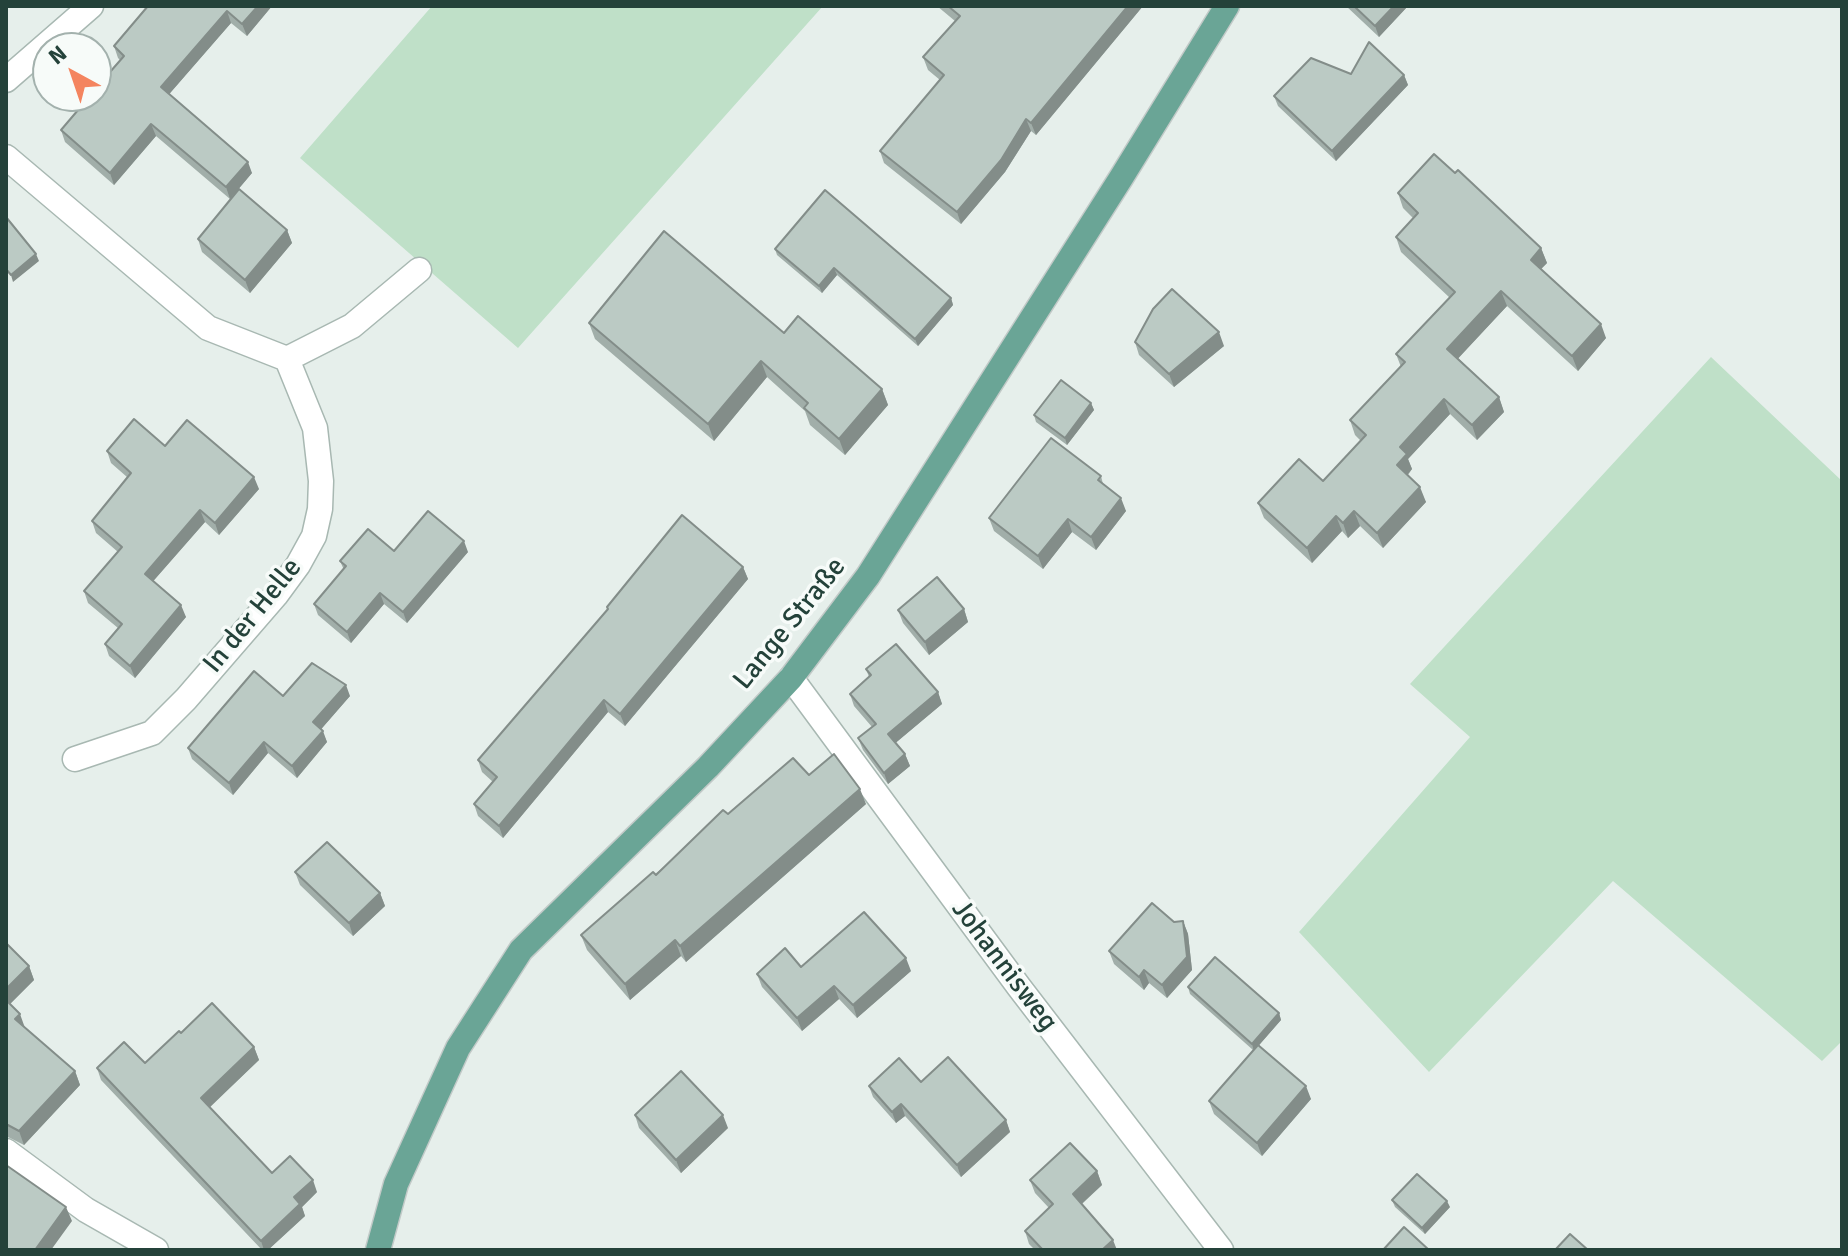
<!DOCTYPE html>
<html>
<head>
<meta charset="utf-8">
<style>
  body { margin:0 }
  #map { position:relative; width:1848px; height:1256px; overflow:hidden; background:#e6efeb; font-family:Signika,sans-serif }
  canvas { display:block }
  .frame { position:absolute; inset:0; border:8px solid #24423a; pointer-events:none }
  .north { position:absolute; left:32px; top:32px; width:80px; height:80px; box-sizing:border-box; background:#f7fbf9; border:2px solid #a3b1ad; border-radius:50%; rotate:320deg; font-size:22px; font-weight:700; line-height:32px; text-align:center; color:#24423a }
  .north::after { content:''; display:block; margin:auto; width:28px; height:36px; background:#f4845f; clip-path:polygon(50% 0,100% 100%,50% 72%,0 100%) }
</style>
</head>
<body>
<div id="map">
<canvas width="1848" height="1256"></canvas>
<div class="frame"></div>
<div class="north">N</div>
</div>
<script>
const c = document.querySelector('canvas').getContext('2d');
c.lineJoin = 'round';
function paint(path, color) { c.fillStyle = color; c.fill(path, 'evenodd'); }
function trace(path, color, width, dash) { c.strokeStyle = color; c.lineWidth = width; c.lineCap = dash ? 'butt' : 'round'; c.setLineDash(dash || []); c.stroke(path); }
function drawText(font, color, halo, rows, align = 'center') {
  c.font = font + ' Signika,sans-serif'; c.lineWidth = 7; c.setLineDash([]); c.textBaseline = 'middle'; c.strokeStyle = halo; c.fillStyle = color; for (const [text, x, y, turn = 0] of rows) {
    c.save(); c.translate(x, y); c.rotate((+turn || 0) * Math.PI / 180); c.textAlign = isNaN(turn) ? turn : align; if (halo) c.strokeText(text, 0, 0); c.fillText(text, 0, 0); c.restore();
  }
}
const green = new Path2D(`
  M432 6H823L518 348 300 158Z
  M1711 357 1842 481V1041L1822 1061 1613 881 1429 1072 1299 932 1470 737 1410 684Z`);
const minor = new Path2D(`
  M6 80 91 6
  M6 157 208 328 287 359 352 326 419 270
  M791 678 1019 987 1221 1250
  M75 759 152 733 186 699 276 595 298 565 314 536 320 509 321 481 315 428 287 359
  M6 1151 86 1210 156 1250`);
const major = new Path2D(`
  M378 1250 396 1184 458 1048 521 950 708 767 791 678 868 576 1121 178 1227 6`);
const wall = new Path2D(`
  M147 6H272L247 36 231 23 169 94 252 173 230 199 156 136 114 185 65 142 61 130 120 60 118 58 114 46Z
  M937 6H1143L1036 135 1031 131 1005 172 961 224 884 163 880 151 940 80 928 70 923 57 955 21Z
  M1346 6H1408L1379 37Z
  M1351 74 1404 75 1408 85 1336 161 1278 106 1274 96Z
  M1455 173 1541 248 1547 263 1541 269 1606 338 1578 371 1507 306 1458 358 1499 397 1504 412 1477 440 1450 414 1408 459 1412 469 1408 475 1426 502 1383 548 1360 526 1348 538 1342 531 1312 563 1264 518 1258 503 1323 481 1361 441 1355 435 1350 420 1401 367 1396 354 1450 298 1401 252 1396 237 1413 218 1403 208 1398 193Z
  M287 230 292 243 250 293 202 252 198 239Z
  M775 249 951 298 953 305 918 346 837 275 822 293 777 255Z
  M589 323 784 333 882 389 888 405 845 455 810 425 805 411 767 377 714 441 595 339Z
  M1135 342 1224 346 1174 387 1139 355Z
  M1091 403 1094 410 1067 445 1036 422 1034 415Z
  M165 446 259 489 219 535 205 522 153 581 186 617 135 678 109 656 105 644 118 628 88 603 84 591 118 552 96 533 92 521 127 477 111 463 107 451Z
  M1101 476 1103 484 1126 511 1096 550 1072 532 1043 569 994 531 989 518Z
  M394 551 468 552 407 623 384 604 351 643 318 615 314 604 344 570 340 561Z
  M743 567 748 579 625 726 608 712 503 838 478 816 474 804 493 782 482 772 478 760 608 610 607 607Z
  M964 609 968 622 929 655 903 623 898 610Z
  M866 669 938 692 942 704 895 743 905 754 910 766 888 784 863 750 858 738 872 727 854 706 850 694 869 677Z
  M283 696H350L321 729 327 742 297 778 268 753 233 795 192 759 188 748Z
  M809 775 866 804 686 962 681 956 630 1000 587 950 581 935 728 814Z
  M295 872 380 893 385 906 353 936 300 885Z
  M1183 921 1188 934 1192 970 1167 998 1149 983 1144 990 1114 964 1109 951 1174 922Z
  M6 943 29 966 34 980 10 1004 25 1028 75 1071 80 1085 24 1145 6 1136Z
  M801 967 911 971 857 1018 839 999 802 1031 762 987 757 974Z
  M1188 987 1279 1013 1281 1020 1259 1045 1311 1099 1262 1156 1214 1114 1209 1101 1253 1050 1190 994Z
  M181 1033 254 1047 259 1060 209 1107 272 1173 317 1192 302 1207 305 1216 268 1250H262L101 1080 97 1068 145 1063Z
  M921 1082 1006 1120 1010 1132 961 1177 905 1116 896 1123 873 1097 869 1086Z
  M635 1115 728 1128 681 1173 639 1128Z
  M1097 1171 1102 1185 1082 1204 1117 1250H1035L1029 1244 1025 1231 1049 1208 1035 1193 1030 1180Z
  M1392 1200 1450 1207 1425 1234 1395 1207Z`);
const shadedWall = new Path2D(`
  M258 6H272L247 36 242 24Z
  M1128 6H1143L1036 135 1031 123Z
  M1394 6H1408L1379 37 1375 26Z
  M227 11 231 23 165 99 161 87Z
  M1404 75 1408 85 1336 161 1332 151Z
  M1026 119 1031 131 1005 172 961 224 957 212Z
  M151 124 156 136 114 185 110 173Z
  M248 162 252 173 230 199 226 187Z
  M287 230 292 243 250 293 245 280Z
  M1541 248 1547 263 1536 274 1531 260Z
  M36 254 39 261 13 282 11 275Z
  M834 268 837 275 822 293 819 286Z
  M1501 291 1507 306 1453 364 1447 349Z
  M951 298 953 305 918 346 915 339Z
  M1601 324 1606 338 1578 371 1572 356Z
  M1219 332 1224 346 1174 387 1169 374Z
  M761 361 767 377 714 441 708 424Z
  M882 389 888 405 845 455 839 439Z
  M1499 397 1504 412 1477 440 1472 425Z
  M1444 399 1450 414 1408 459 1412 469 1403 480 1397 465 1400 447Z
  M1091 403 1094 410 1067 445 1065 438Z
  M254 477 259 489 219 535 215 523Z
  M1420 487 1426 502 1383 548 1377 533Z
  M1121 498 1126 511 1096 550 1091 537Z
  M200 510 205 522 149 586 145 574Z
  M1354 511 1360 526 1348 538 1343 523Z
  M1336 516 1342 531 1312 563 1307 548Z
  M1068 519 1072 532 1043 569 1038 556Z
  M464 541 468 552 407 623 403 612Z
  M743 567 748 579 625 726 620 714Z
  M380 593 384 604 351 643 347 632Z
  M181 605 186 617 135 678 130 666Z
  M964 609 968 622 929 655 925 642Z
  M346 685 350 696 317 734 313 722Z
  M938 692 942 704 892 746 888 734Z
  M604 700 608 712 503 838 499 826Z
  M323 731 327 742 297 778 292 766Z
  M264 742 268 753 233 795 229 783Z
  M905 754 910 766 888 784 884 773Z
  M860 789 866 804 686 962 680 946Z
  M380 893 385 906 353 936 349 923Z
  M1183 921 1188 934 1192 970 1167 998 1162 985Z
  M675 940 681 956 630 1000 625 984Z
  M906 958 911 971 857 1018 853 1005Z
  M29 966 34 980 6 1008V989Z
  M1144 970 1149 983 1144 990 1139 977Z
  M834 986 839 999 802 1031 797 1018Z
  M1279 1013 1281 1020 1254 1051 1252 1044Z
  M20 1014 25 1028 15 1019Z
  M254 1047 259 1060 206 1111 201 1098Z
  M75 1071 80 1085 24 1145 19 1131Z
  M1306 1086 1311 1099 1262 1156 1257 1143Z
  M901 1104 905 1116 896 1123 892 1112Z
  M723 1115 728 1128 681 1173 676 1160Z
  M1006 1120 1010 1132 961 1177 957 1165Z
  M1097 1171 1102 1185 1078 1207 1073 1194Z
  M313 1180 317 1192 302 1207 305 1216 268 1250H264L261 1241 294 1197Z
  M1447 1201 1450 1207 1425 1234 1422 1228Z
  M66 1207 72 1221 51 1250H35Z
  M1113 1240 1117 1250H1102Z`);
const building = new Path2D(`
  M148 6H258L242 24 227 11 161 87 248 162 226 187 151 124 110 173 61 130 90 96H96V88L124 56 114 46Z
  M948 6H1128L1031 123 1026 119 1001 160 957 212 880 151 944 75 923 57 960 16Z
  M1354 6H1394L1375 26Z
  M1369 42 1404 75 1332 151 1274 96 1311 58 1351 74Z
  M1434 154 1455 173 1458 170 1541 248 1531 260 1601 324 1572 356 1501 291 1447 349 1499 397 1472 425 1444 399 1400 447 1407 454 1397 465 1420 487 1377 533 1354 511 1343 523 1336 516 1307 548 1258 503 1299 459 1323 481 1366 435 1350 420 1405 362 1396 354 1455 292 1396 237 1418 213 1398 193Z
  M239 189 287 230 245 280 198 239Z
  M825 190 951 298 915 339 834 268 819 286 775 249Z
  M6 217 36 254 11 275 6 269Z
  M664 231 784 333 798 316 882 389 839 439 804 408 808 403 761 361 708 424 589 323Z
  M1172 289 1219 332 1169 374 1135 342 1153 309Z
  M1061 380 1091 403 1065 438 1034 415Z
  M134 419 165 446 187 420 254 477 215 523 200 510 145 574 181 605 130 666 105 644 122 624 84 591 122 547 92 521 131 473 107 451Z
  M1051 438 1101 476 1098 480 1121 498 1091 537 1068 519 1038 556 989 518Z
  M428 511 464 541 403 612 380 593 347 632 314 604 346 566 340 561 368 529 394 551Z
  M682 515 743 567 620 714 604 700 499 826 474 804 497 777 478 760 608 609 607 607Z
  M937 577 964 609 925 642 898 610Z
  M896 644 938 692 888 734 905 754 884 773 858 738 876 724 850 694 871 675 866 669Z
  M312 663 346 685 313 722 323 731 292 766 264 742 229 783 188 748 254 671 283 696Z
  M834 754 860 789 680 946 675 940 625 984 581 935 653 872 656 875 723 810 728 814 793 758 809 775Z
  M327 842 380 893 349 923 295 872Z
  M1152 903 1174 922 1183 921 1187 957 1162 985 1144 970 1139 977 1109 951Z
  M864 912 906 958 853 1005 834 986 797 1018 757 974 785 948 801 967Z
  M6 943 29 966 6 989Z
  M1215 957 1279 1013 1252 1044 1188 987Z
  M6 1000 20 1014 15 1019 75 1071 19 1131 6 1124Z
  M212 1003 254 1047 201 1098 272 1173 290 1156 313 1180 294 1197 300 1204 261 1241 97 1068 124 1042 145 1063 179 1031 181 1033Z
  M1258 1045 1306 1086 1257 1143 1209 1101Z
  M948 1057 1006 1120 957 1165 901 1104 892 1112 869 1086 899 1058 921 1082Z
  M681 1071 723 1115 676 1160 635 1115Z
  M1070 1143 1097 1171 1073 1194 1113 1240 1102 1250H1043L1025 1231 1053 1204 1030 1180Z
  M6 1165 66 1207 35 1250H6Z
  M1417 1174 1447 1201 1422 1228 1392 1200Z
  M1404 1227 1429 1250H1383Z
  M1570 1234 1588 1250H1555Z`);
const streetNames = [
  ["In der Helle",253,616,-51],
  ["Lange Straße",790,624,-51],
  ["Johannisweg",1004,966,53]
];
paint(green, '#bfe0c8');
trace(minor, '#a8b8b2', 27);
trace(major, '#c2cac8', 27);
trace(minor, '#fff', 24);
trace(major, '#6aa596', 24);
paint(wall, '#a1aea9');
paint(shadedWall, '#838d89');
paint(building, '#bbcac4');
trace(building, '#838d89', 2);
drawText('28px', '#24423a', '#f7fbf9', streetNames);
</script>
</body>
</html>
